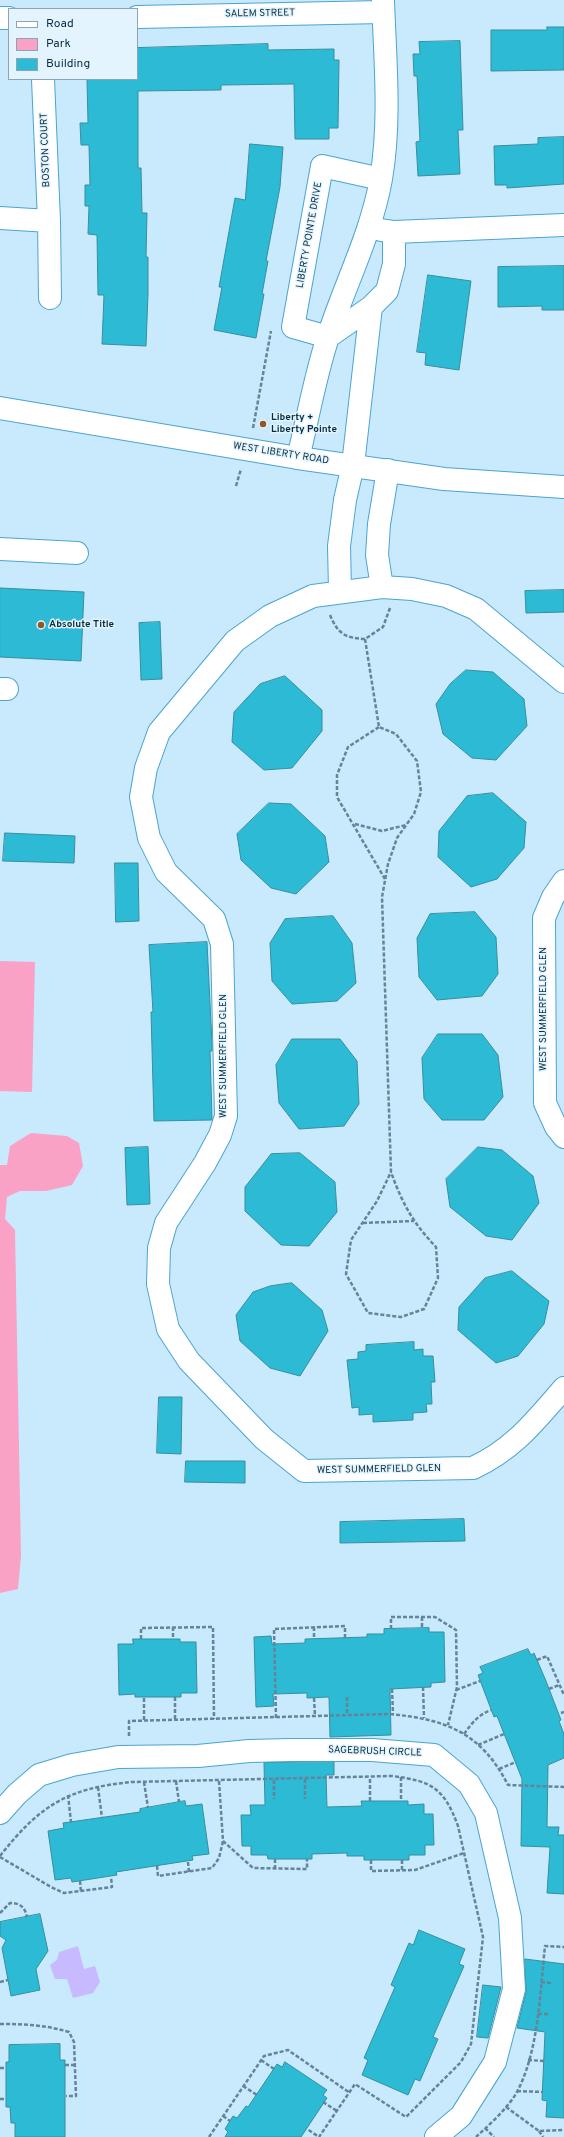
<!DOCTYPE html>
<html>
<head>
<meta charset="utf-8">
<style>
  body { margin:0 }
  #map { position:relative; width:564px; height:2137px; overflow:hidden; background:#c9e9fd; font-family:Overpass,sans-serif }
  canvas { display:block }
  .legend { position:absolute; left:8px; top:8px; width:130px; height:72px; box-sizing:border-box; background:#e4f4fe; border:1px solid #8ca5b2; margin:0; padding:5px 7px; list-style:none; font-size:12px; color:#072e41 }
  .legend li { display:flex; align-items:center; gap:8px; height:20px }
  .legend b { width:20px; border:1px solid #8ca5b2 }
</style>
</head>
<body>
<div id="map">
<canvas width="564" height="2137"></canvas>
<ul class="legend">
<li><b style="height:5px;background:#fff"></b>Road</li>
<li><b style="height:11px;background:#faa2c6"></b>Park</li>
<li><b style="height:11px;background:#2dbad4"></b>Building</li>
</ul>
</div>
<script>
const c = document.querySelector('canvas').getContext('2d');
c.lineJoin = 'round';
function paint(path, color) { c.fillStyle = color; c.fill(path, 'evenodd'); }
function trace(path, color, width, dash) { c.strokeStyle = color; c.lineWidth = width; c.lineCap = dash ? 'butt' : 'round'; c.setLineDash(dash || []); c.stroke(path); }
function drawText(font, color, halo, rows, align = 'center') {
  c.font = font + ' Overpass,sans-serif'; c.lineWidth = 3; c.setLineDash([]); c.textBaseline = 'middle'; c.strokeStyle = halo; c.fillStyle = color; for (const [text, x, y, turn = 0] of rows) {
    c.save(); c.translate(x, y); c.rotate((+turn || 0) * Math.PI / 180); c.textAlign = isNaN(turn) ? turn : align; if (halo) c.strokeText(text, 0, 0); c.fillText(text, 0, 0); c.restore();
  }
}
const green = new Path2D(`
  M0 961 35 962 32 1092 0 1091Z
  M31 1133 67 1136 79 1143 83 1166 72 1185 46 1191H20L7 1197 5 1219 15 1230 21 1556 18 1589 0 1593V1165H7L10 1146Z`);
const water = new Path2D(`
  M78 1946 84 1969 95 1966 100 1982 93 1993 73 1998 67 1979H55L50 1965 57 1960 59 1952Z`);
const building = new Path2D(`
  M547 27H564V70L491 71V30H547Z
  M460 41 463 130H458L460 174 418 176 416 142 420 141 417 76H414L413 54H420L419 42Z
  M268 44V50L334 49V60H339L338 128H329V139H295L294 84 221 85V90L138 91V168H141L142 213H147L146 257H148V294L146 346 102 344 104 295H98L97 235 88 234 89 206H85V185H90L89 145H81L80 123H88L87 79H137V48Z
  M564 137V184L507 188V185H495L494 146 538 144V138Z
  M250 144 283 147 280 187 266 261H268L262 294H264L256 338 214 330 222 287H219L235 198 245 200Z
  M564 266V310H542V306L498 307V267Z
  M428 275 471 281 459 370 425 365 426 353 417 352Z
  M0 588 84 592 81 661 0 657Z
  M564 590V612L526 613 525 591Z
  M160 622 162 679 141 680 139 623Z
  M466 670 493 672 524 699 527 726 496 760 472 758 443 734 436 704 450 684Z
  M285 676 322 710V731L292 768 264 770 232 742 234 712 260 684Z
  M493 793 526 822 524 848 497 879 471 887 438 857 439 831 467 796Z
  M269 803 291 804 325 836 329 862 296 894 271 888 241 860 237 834Z
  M5 833 75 836 74 863 3 861Z
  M115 863H138L139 921 116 922Z
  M475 912 496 937 498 974 482 996 437 1000 419 977 417 938 430 914Z
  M333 916 352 943 356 983 337 1001 292 1004 272 981 270 943 285 919Z
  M207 942 212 1044V1051H210L212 1118V1120L154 1121 151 1012H153L149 945Z
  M438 1034H482L498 1055 503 1097 484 1120H442L424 1099 422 1058Z
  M292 1039H340L357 1061 359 1104 344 1126 299 1129 279 1103 276 1065Z
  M148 1147 150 1204 127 1205 125 1148Z
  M478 1147 502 1150 533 1176 539 1203 512 1240 486 1236 450 1207 446 1179Z
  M300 1153 335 1182 337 1212 309 1246 281 1245 245 1211V1187L271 1154Z
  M512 1271 549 1301 544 1324 518 1356 496 1363 458 1330 459 1307 485 1278Z
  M292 1283 322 1310 328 1331 300 1376 270 1368 240 1341 236 1315 253 1292 270 1286Z
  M414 1342V1350L423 1349V1356H433L435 1382H431L432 1404H426L427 1412 413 1413V1420L373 1422V1414L359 1415V1407L352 1408 347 1360 358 1359V1352L366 1351V1345Z
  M159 1397H182L181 1454 157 1453Z
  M186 1461H245V1483L185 1482Z
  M464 1519 465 1541 340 1543V1522Z
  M429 1628V1632H444L445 1682 431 1683V1687L390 1689 391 1735 330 1737 329 1697 307 1698V1693L273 1694 274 1706 256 1707 254 1637 271 1636 272 1644 305 1643V1639L367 1637V1634H384V1629Z
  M133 1639H180V1642H196L197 1693H181V1697H135V1694L119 1695 118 1644H133Z
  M528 1649 531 1655 534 1653 546 1681 561 1720 559 1721 564 1734V1758L548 1765 547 1827H559L558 1835H564V1894L547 1893 550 1847 521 1846 522 1779 497 1716 494 1717 478 1675 483 1673 480 1667Z
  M334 1762V1775H326L327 1807 362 1806 361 1801H408V1805L424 1804V1814H433L434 1845H425V1855H409V1860H364V1856H347V1853L312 1854V1859H268L267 1855H251V1846H242L241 1815H251L250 1805H265L264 1763Z
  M185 1801 186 1806 202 1804 209 1854 192 1856 193 1860 116 1872 117 1875 72 1882 71 1878 55 1880 48 1831 64 1828 63 1823 140 1812V1809Z
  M40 1914 48 1951 36 1969 40 1990 11 1996 2 1948 6 1940 0 1936V1922Z
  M419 1930 465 1949 459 1964 464 1966 433 2037 438 2039 420 2081 415 2079 408 2095 362 2075 368 2060 364 2058 395 1987 391 1985 409 1943 413 1945Z
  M525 1959 564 1964V2118L546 2117 547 2101 542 2100 545 2032 517 2028 526 1992Z
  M483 1985 501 1987 488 2038 477 2037Z
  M60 2044V2060H65V2137H15V2123H11L10 2107H6V2062H9V2045Z
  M285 2062 327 2090 323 2095 327 2098 301 2137H225L228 2132 225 2129 233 2116 237 2118 246 2106 248 2107 277 2064 282 2067Z`);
const path = new Path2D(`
  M253 428 271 331
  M236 486 241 469
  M390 608 383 627 365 639 379 727 396 734 417 761 421 792 414 814 397 838 388 864 382 897 391 1172C402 1203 413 1223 436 1247L438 1278 424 1309 401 1317 368 1313 346 1274 351 1240 377 1201 391 1172
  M330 615C338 634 345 638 365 639
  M379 727 348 747 337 775V797L385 879
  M355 824 382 831 406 825
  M363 1223 414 1221
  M422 1617V1628
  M173 1627V1638
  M314 1627V1639
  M391 1629V1617H435L456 1630 457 1687 448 1725
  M141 1639V1628L213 1627 214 1719
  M537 1660 547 1656 564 1695
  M423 1687 424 1718
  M392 1689 393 1714
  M549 1689 559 1685
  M456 1690 480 1681
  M175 1697V1720
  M347 1697V1715
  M144 1698V1720
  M314 1698 315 1716
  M561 1713 564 1712
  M276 1718 274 1629 345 1626V1638
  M464 1734C472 1723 478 1715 491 1710
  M129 1736V1721L389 1714C445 1719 481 1732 508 1785L564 1787
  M478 1745 504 1734
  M499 1769 516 1762
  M401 1777V1800
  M305 1779V1799
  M274 1780V1799
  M176 1781 179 1802
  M219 1781 223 1841 253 1868 307 1869V1859
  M144 1782 148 1808
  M98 1787 102 1818
  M68 1795 71 1822
  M370 1801V1777
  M0 1856C40 1805 68 1788 132 1782L392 1776C432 1781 444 1788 458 1826L483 1937 471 2044 461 2062 406 2117 355 2084 319 2137 307 2129
  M0 1857 51 1887 64 1893 112 1887 111 1877
  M275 1859V1869
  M371 1860V1871L415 1870 464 1853
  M402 1860V1870
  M188 1862 189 1872
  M157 1866 158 1876 212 1868 219 1858 223 1841
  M80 1881 81 1892
  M0 1913 10 1903C20 1903 25 1907 27 1917
  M0 1982 8 1980
  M541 1982 552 1983
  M538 2014H550
  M0 2024C24 2024 46 2025 69 2032L74 2042 76 2096H66
  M261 2060 274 2069
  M528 2060 544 2061
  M65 2065H75
  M0 2068H6
  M243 2086 257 2095
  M517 2091 543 2092
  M0 2099H6
  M323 2102 337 2111
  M506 2107 539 2131 564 2130
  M223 2116 230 2121
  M485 2128 494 2137
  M539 2131 543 2137
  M209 2137 264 2056 288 2050 350 2093
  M476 2137C490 2124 507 2109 517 2092 539 2050 540 1992 545 1946L564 1947`);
const minor = new Path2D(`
  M137 17 383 12
  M0 18H9
  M43 79 49 221 50 298
  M0 218 49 221
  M381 230 394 232 564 225
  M371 307 328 337 293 327 322 166 381 179
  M298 458C308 418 315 376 328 337 345 284 371 235 381 179 391 120 385 60 383 0
  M0 549 77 553
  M382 587 377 555 379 524 388 470
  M340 591 339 546 345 500 353 465 371 307 387 291 394 264V232
  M564 682 476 609 446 596 412 589 382 587 313 596 270 616 235 641 159 732 146 768 141 797 149 838 166 872 214 919 222 944 226 1116 220 1135 205 1163 166 1223 159 1248 158 1284 168 1329 189 1361 264 1439 304 1471 473 1468C514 1449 535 1421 564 1388
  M0 689H7
  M564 881 553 897 544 918 545 1103 556 1127 564 1137
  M0 1813 17 1794 39 1775 72 1765 118 1757 198 1756 249 1751 290 1750H372L434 1755 469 1784 486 1813 510 1918 514 1989 495 2062 461 2116 436 2137`);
const major = new Path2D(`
  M0 408 298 458 444 479 564 487`);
const markers = [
  [263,424,4,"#975523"],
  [41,625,4,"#975523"]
];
const streetNames = [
  ["SALEM STREET",260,14,-1],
  ["BOSTON COURT",46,150,-92],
  ["LIBERTY POINTE DRIVE",310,235,-80],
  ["WEST LIBERTY ROAD",281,454,9],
  ["WEST SUMMERFIELD GLEN",544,1009,-90],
  ["WEST SUMMERFIELD GLEN",224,1056,-90],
  ["WEST SUMMERFIELD GLEN",379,1470,-1],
  ["SAGEBRUSH CIRCLE",375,1752,2]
];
const poiNames = [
  ["Liberty +",271,418],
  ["Liberty Pointe",271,430],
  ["Absolute Title",49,625]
];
paint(green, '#faa2c6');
paint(water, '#c8bafe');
paint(building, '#2dbad4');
trace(building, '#378ea0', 1);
trace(minor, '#4ba4d1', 24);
trace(major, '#4ba4d1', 24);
trace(path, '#628599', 2.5, [4, 2]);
trace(minor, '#fff', 22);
trace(major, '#fff', 22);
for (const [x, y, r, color] of markers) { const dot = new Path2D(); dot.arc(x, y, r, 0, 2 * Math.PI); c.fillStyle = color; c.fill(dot); trace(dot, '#e4f4fe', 1.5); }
drawText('10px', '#072e41', '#e4f4fe', streetNames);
drawText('bold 10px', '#072e41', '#e4f4fe', poiNames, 'left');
</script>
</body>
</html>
